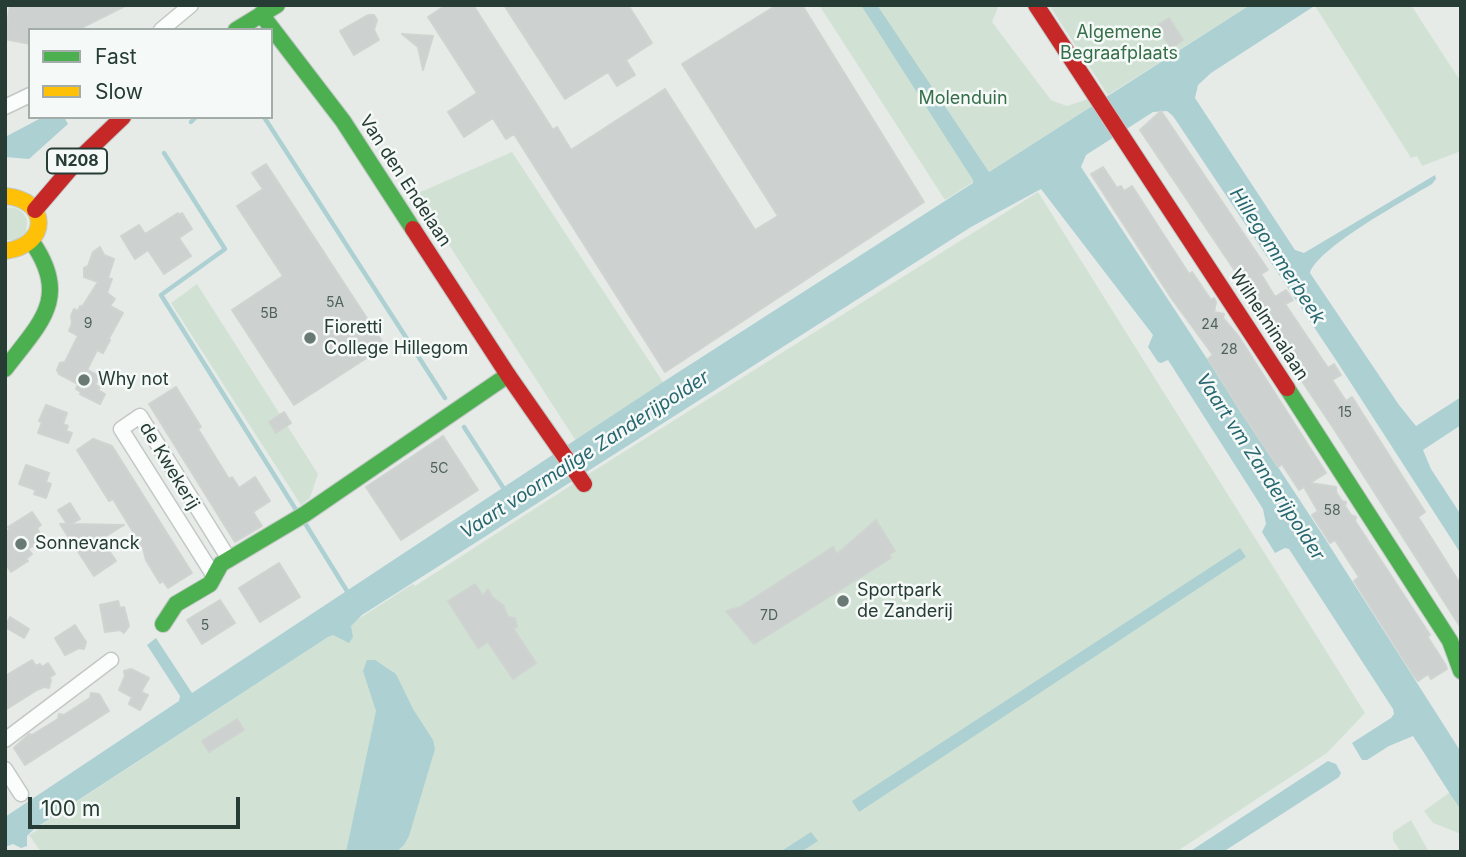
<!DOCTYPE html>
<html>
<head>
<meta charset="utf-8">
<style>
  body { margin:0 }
  #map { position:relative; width:1466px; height:857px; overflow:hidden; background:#e6ebe8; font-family:Inter,sans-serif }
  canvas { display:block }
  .frame { position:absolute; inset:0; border:7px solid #263c35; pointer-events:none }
  .legend { position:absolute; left:28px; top:28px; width:245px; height:91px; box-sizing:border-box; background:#f5f9f7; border:2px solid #a2ada9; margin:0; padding:9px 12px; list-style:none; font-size:21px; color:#263c35 }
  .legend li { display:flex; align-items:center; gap:14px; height:35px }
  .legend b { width:35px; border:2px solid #a2ada9 }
  .scale { position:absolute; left:28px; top:797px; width:212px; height:32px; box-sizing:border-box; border:4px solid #263c35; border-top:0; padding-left:9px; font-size:21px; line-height:24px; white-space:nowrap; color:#263c35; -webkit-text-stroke:5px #f5f9f7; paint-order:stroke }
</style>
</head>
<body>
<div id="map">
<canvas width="1466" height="857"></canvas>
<div class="frame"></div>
<ul class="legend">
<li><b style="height:9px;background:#4caf50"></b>Fast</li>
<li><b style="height:9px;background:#ffc107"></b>Slow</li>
</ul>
<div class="scale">100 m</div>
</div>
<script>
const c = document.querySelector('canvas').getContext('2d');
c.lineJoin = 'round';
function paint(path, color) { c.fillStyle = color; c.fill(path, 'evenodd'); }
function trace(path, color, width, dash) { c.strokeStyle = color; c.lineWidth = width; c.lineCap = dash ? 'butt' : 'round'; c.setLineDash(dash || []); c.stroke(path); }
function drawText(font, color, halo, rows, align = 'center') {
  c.font = font + ' Inter,sans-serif'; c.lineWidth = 5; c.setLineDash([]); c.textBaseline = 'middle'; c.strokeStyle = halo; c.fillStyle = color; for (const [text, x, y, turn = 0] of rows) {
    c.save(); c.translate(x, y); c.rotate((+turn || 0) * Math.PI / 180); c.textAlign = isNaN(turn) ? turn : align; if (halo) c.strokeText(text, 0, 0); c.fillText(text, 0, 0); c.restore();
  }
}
const green = new Path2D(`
  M819 5H999L992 22 1051 100 1067 106 1088 99 1092 106 945 200Z
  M1049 5H1250L1108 95Z
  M1322 5 1324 7 1326 5H1411L1461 82V151L1422 166 1417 156 1411 158 1315 6Z
  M512 152 663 382 576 441 416 194Z
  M1038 192 1365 713 1327 753 1176 852H41L29 835 42 827 41 825 328 637C357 621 384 602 413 584L415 586 587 475Z
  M5 208C16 206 23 210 27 220L26 232 17 240H5Z
  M197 284 318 474 310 498 301 505 171 303Z
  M1450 792 1461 810V834L1433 823 1424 811Z
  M1411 820 1429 852H1401L1393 840V832Z`);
const water = new Path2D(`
  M861 5H877L989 172 1250 5H1316L1211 73 1198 85 1195 98 1295 250 1304 253 1435 175 1436 179 1432 184C1407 199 1317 248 1310 273L1399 405 1416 426 1461 397V425L1423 450 1431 469 1461 515V554L1336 360 1173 116 1167 111 1153 112 1086 155 1081 167 1324 537 1461 752V810C1444 786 1430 761 1413 736L1389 746 1367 760H1362L1352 743 1391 718 1394 714 1393 709 1289 549 1285 548 1275 553 1262 532 1266 524 1263 509 1168 360 1161 363 1158 362 1148 347 1153 335 1041 189 971 227 362 615 351 626 353 637 349 643 333 635 328 637 34 829 27 836V846L21 848 13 844 5 847V817L179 701 180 696 147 645 156 638 192 693 663 382 973 183V180Z
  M43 117H64L68 124 29 159 5 157V137Z
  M1240 548 1246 557 859 812 852 801Z
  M367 660H375L396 674 413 709 433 740 435 749 409 836 404 845 396 852H346L376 711 363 671Z
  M1328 761 1336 764 1341 773 1339 777 1330 783 1223 852H1189Z
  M811 832 818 841 801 852H780Z`);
const stream = new Path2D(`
  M264 117 445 398
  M191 122 196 117
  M164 153 225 249 161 295 298 513
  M464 427 504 489
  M303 520 347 591`);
const building = new Path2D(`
  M10 5H127L77 30H30V44L5 39Z
  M446 5H473L553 130 557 127 571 150 665 89 755 230 778 216 682 64 777 5H802L924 202 665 372 514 134 506 139 493 118 464 137 448 112 477 93 428 17Z
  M504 5H628L652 43 626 60 635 75 617 86 608 72 565 99Z
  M368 15H374L377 20 374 30 379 40 354 55 340 31Z
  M1169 18 1183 40 1171 48 1156 26Z
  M402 34 433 36 423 70 418 47Z
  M1161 111 1268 270 1261 274 1275 297 1286 290 1293 300 1285 304 1328 368 1334 364 1341 375 1332 380 1346 401 1352 397 1425 512 1418 517 1461 585V628L1334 429 1288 360 1290 359 1250 297 1252 296 1140 130Z
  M266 164 385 346 294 405 232 310 283 276 237 206 263 189 252 173Z
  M1103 167 1117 188 1121 186 1124 191 1132 186 1189 274 1192 272 1211 300 1214 298 1216 302 1214 312 1224 314 1223 318 1239 337 1326 473 1310 483 1336 487V492L1342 501 1346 502 1345 506 1351 515 1356 517 1355 521 1430 635 1427 636 1445 664 1447 669 1431 679 1428 674 1418 681 1414 676 1354 581 1359 577 1335 540 1330 543 1312 515 1318 511 1304 487 1299 490 1282 464 1278 467 1240 410 1208 359 1213 355 1172 299 1091 174Z
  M178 213 179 215 182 213 192 229 179 238 191 256 164 274 148 250 135 259 121 236 139 225 145 234Z
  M100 247 104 255 114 259 108 278 112 279 107 293 115 299 110 306 123 313 108 340H110L103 353 97 350 87 370 99 376 95 385 100 387 98 390 105 394 100 404 80 394 81 392 76 389 78 384 59 374 57 370 60 363 65 362 78 336 69 331 72 323 71 316 74 309 78 311 80 306 82 307 98 282 84 277V268L88 266 93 252Z
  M176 387 201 427 198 429 229 479 232 477 239 488 255 477 270 501 253 512 262 526 235 542 149 404Z
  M46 405 67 413 63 424 68 426 66 431 72 433 68 443 38 433 42 422 39 421Z
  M284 412 291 423 276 433 269 422Z
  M443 436 478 490 401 540 366 487Z
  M93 439 112 446 192 573 168 588 163 581 160 583 146 560 143 548 113 499 109 501 77 450Z
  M26 465 49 473 46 482 51 484 46 498 34 494 36 490 19 484Z
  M70 503 80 519 71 524 124 525 101 539 116 561 94 576 60 524H67L58 510Z
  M32 512 41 525 37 528 43 539 28 549 32 554 26 559 28 561 11 572 5 563V532L10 529 8 527Z
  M876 520 895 551 889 555 891 558 754 644 726 611 740 607 833 547 837 554Z
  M279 563 300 597 260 622 239 588Z
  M475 584 483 596 488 589 492 597 503 605 508 617 515 618 517 627 513 628 536 663 513 679 488 642 478 648 448 601Z
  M220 600 235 623 202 644 187 620Z
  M118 601 120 608 124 607 129 626 124 633 120 630 105 632 100 605Z
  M10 617 29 629 24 638 5 627Z
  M75 625 86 642 84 649 79 648 65 655 55 638Z
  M32 660 36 666 40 664 42 667 48 663 55 674 49 678 51 680 49 688 44 687 37 690 5 710V676Z
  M131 669 149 678 141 692 148 695 140 710 129 704 132 697 119 690 125 676 124 671Z
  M91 693 99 694 109 711 25 765 23 762 14 748 29 734 32 735 58 719 59 714 64 715 90 698Z
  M237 719 244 730 209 752 202 741Z`);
const street = new Path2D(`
  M161 30 191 5
  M5 107 30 95
  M214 576 121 429 140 416 229 559
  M5 740 111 660
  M5 769 21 794`);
const fast = new Path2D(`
  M261 14 343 121 413 229
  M236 30 277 5
  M5 369C40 323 71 298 32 242
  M1287 388 1450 641 1461 671
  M163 624 176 604 210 584 221 564 305 514 508 375`);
const slow = new Path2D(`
  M5 196C50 199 50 246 5 251`);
const jam = new Path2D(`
  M1036 5 1287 388
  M35 210 77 161 123 117
  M413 229 508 375 584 484`);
const markers = [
  [310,338,7,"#697974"],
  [84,380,7,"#697974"],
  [21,544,7,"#697974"],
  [843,601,7,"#697974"]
];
const numberNames = [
  ["5A",335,303],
  ["5B",269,314],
  ["9",88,324],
  ["24",1210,325],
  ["28",1229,350],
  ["15",1345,413],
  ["5C",439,469],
  ["58",1332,511],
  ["7D",769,616],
  ["5",205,626]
];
const shields = [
  [77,161,60]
];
const shieldNames = [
  ["N208",77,161]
];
const parkNames = [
  ["Algemene",1119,33],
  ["Begraafplaats",1119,54],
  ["Molenduin",963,99]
];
const streetNames = [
  ["Van den Endelaan",405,181,57],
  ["Wilhelminalaan",1269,325,57],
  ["de Kwekerij",169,466,59]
];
const poiNames = [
  ["Fioretti",324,328],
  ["College Hillegom",324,349],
  ["Why not",98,380],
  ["Sonnevanck",35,544],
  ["Sportpark",857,591],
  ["de Zanderij",857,612]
];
const waterNames = [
  ["Hillegommerbeek",1277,256,57],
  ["Vaart voormalige Zanderijpolder",585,455,-33],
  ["Vaart vm Zanderijpolder",1260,467,57]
];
paint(green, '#d1e2d5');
paint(water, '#add0d3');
trace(stream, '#add0d3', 4.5);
paint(building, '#cdd2d0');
trace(building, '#cfd4d1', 2);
trace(street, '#c3c8c5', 17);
trace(fast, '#c2c8c5', 18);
trace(slow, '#c2c8c5', 18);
trace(jam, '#c2c8c5', 18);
trace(street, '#fbfcfc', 14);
trace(fast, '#4caf50', 16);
trace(slow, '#ffc107', 16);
trace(jam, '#c62828', 16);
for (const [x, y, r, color] of markers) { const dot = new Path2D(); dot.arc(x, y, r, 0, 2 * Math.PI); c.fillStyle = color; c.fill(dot); trace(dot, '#f5f9f7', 2.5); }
drawText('14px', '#50625c', null, numberNames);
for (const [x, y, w] of shields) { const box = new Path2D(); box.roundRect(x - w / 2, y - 12.5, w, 25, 5); c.fillStyle = '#f5f9f7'; c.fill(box); trace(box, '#263c35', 2); }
drawText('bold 16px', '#263c35', null, shieldNames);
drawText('18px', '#356e49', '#f5f9f7', parkNames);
drawText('18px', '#263c35', '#f5f9f7', streetNames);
drawText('18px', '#263c35', '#f5f9f7', poiNames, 'left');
drawText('italic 19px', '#276770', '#f5f9f7', waterNames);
</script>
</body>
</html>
